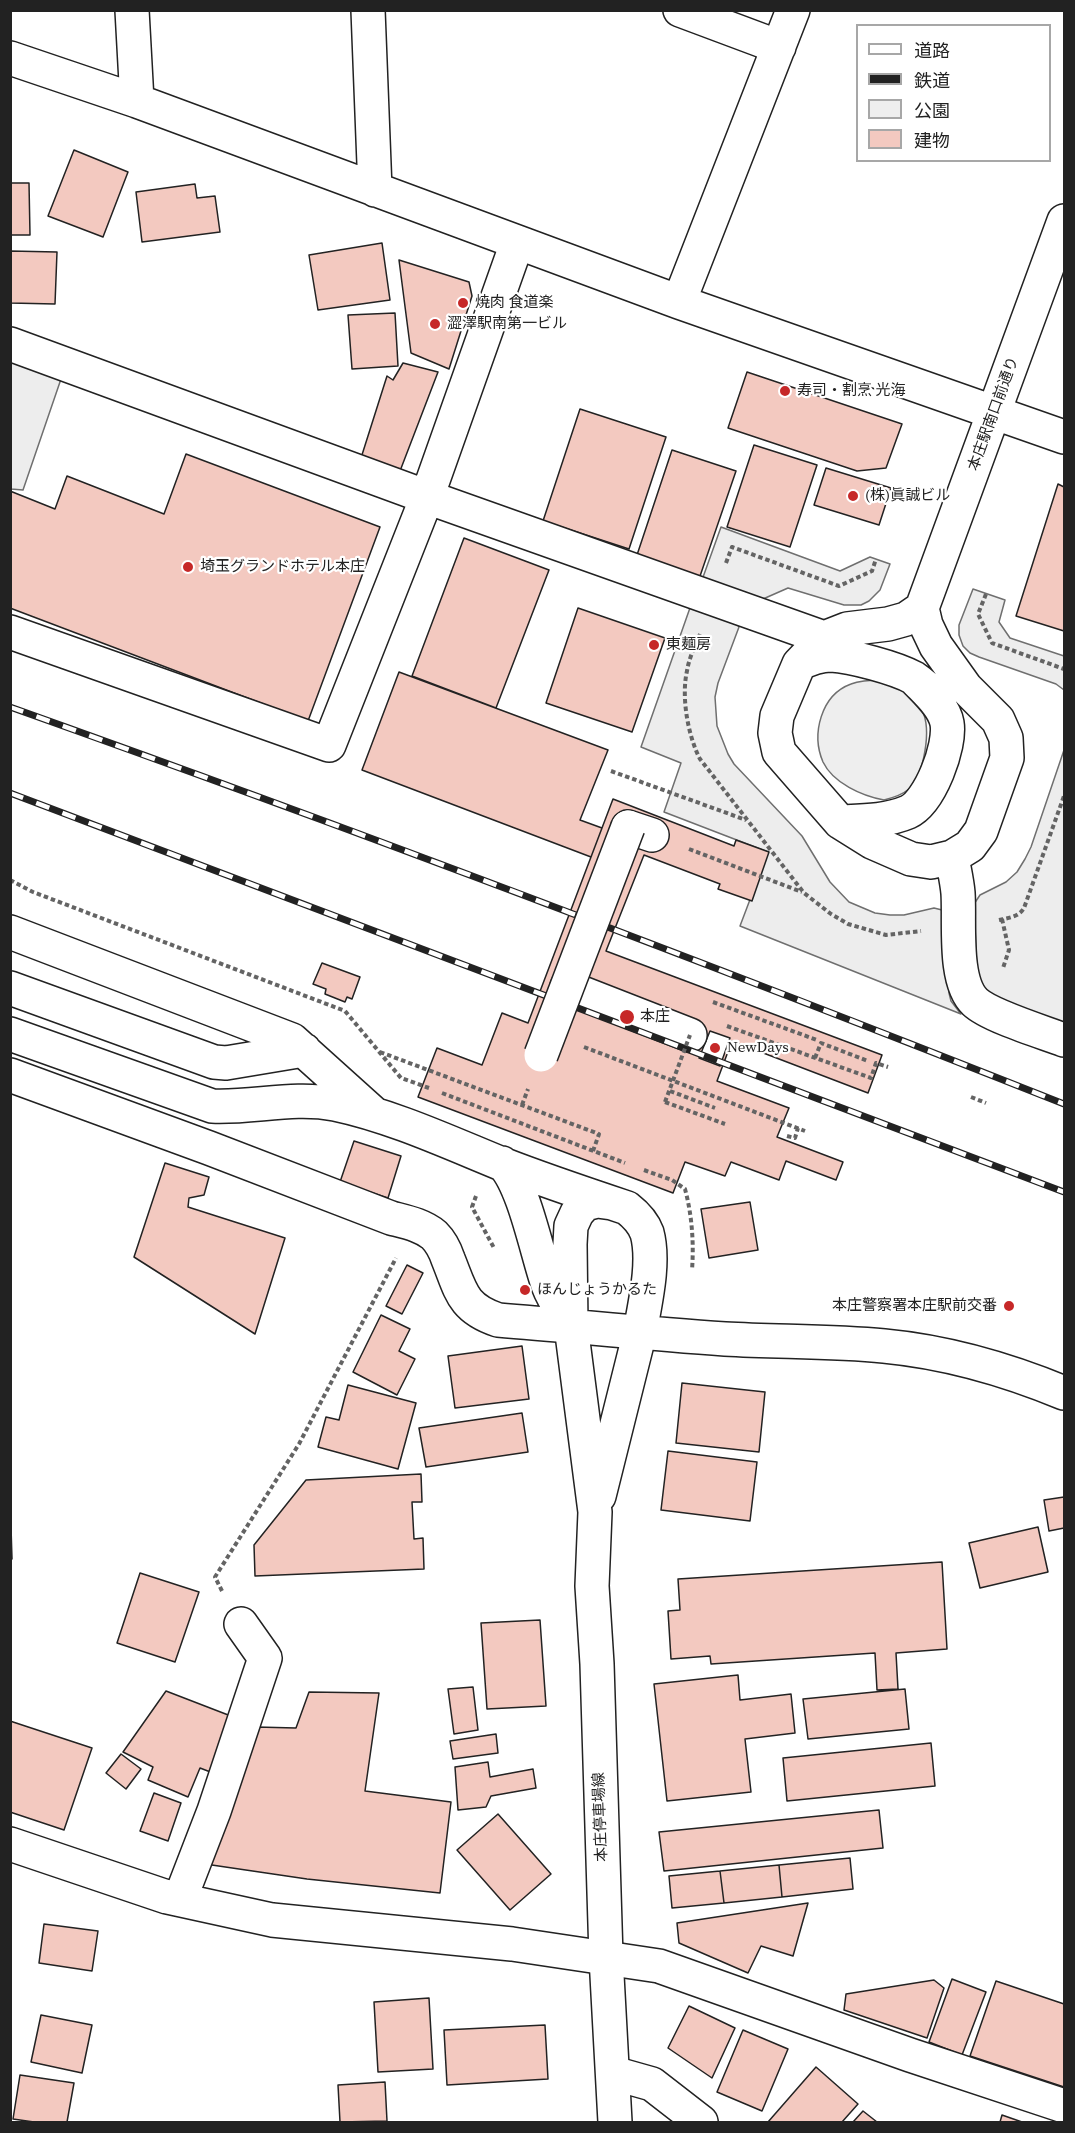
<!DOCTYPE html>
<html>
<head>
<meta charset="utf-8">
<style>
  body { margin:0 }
  #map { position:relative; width:1075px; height:2133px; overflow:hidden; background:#fff; font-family:"Source Serif 4","Noto Sans JP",serif }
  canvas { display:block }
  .frame { position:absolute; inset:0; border:12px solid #222; pointer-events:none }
  .legend { position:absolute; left:856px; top:24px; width:195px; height:138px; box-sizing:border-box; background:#fff; border:2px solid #a7a7a7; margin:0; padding:8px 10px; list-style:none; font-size:18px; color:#222 }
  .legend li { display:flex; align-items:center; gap:12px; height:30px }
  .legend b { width:30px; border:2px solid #a7a7a7 }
</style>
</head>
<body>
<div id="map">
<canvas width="1075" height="2133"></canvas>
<div class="frame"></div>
<ul class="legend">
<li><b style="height:8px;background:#fff"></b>道路</li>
<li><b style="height:8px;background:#222"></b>鉄道</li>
<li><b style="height:16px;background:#eee"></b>公園</li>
<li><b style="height:16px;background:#f3c9c0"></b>建物</li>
</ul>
</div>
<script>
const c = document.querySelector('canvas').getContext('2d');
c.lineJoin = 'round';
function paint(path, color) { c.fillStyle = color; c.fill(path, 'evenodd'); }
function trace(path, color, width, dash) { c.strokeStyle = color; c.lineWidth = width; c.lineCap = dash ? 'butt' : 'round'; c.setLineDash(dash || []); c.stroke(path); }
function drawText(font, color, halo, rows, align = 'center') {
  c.font = font + ' "Source Serif 4","Noto Sans JP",serif'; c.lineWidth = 4.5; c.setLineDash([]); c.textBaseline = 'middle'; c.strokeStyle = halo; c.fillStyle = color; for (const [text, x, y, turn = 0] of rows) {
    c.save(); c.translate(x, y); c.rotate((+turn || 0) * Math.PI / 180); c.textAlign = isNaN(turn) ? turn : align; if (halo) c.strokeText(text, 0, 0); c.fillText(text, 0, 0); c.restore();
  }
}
const green = new Path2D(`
  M883 680C899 687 913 694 922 710 932 730 924 774 909 789 902 795 892 798 884 800 862 796 833 783 823 762 811 734 821 695 851 684 861 680 872 680 883 680Z`);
const parking = new Path2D(`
  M10 361 61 379 23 490 11 489Z
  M721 527 840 571 870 557 890 564 880 590 869 601 861 605H844L788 588 763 599 702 580Z
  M973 589 1005 600 999 622 1010 638 1064 656V690L1056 684 979 657 970 653 963 646 959 635V625Z
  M691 605 736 622 739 627 718 683 715 697 717 726 728 754 734 764 802 836 830 882 849 902 875 913 890 915H904L934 908 942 910 945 927 949 993 951 1001 961 1014 740 926 768 852 664 812 681 763 641 747Z
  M1064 750V1027L1002 1003 984 988 977 973 974 904 980 895 1006 882 1017 872 1025 859 1031 847Z`);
const building = new Path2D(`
  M74 150 128 172 103 237 48 216Z
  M10 183H29L30 235H10Z
  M195 184 197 198 215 196 220 232 142 242 136 192Z
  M382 243 390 300 318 310 309 255Z
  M10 251 57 252 55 304 10 303Z
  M399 260 469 282 472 296 449 369 411 353Z
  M395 313 398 366 352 369 348 315Z
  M403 363 438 372 400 471 361 458 387 376 393 380Z
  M747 372 902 424 886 468 857 471 728 428Z
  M580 409 666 437 629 549 543 521Z
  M754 445 817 465 790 547 727 527Z
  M672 450 736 471 698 582 635 561Z
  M186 454 380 527 308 721 10 608V491L55 509 67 476 164 514Z
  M826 468 891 488 879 525 814 505Z
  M1058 484 1064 487V631L1016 616Z
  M464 538 549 570 496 708 412 676Z
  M578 608 665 638 632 732 546 703Z
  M399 672 608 750 580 820 602 828 591 857 362 770Z
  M613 799 734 846 736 840 769 852 752 901 718 889 720 884 644 855 606 951 882 1055 868 1093 732 1041 717 1081 789 1108 777 1137 843 1162 836 1180 786 1161 779 1180 731 1162 725 1176 685 1162 673 1193 418 1097 437 1048 482 1065 502 1013 528 1023Z
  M322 963 360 977 352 999 347 997 345 1002 325 994 326 989 313 984Z
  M710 1031 730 1038 720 1066 699 1058Z
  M354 1141 401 1156 388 1198 340 1182Z
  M165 1163 209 1177 204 1195 189 1198 188 1207 285 1238 255 1334 134 1257Z
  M750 1202 758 1250 709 1258 701 1209Z
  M407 1265 423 1273 402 1314 386 1306Z
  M381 1315 410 1329 399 1351 415 1359 397 1395 353 1372Z
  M522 1346 529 1399 455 1408 448 1356Z
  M682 1383 765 1392 759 1452 676 1443Z
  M348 1385 416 1403 398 1469 318 1447 326 1417 339 1420Z
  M522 1413 528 1452 426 1467 419 1428Z
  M668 1451 757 1462 750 1521 661 1510Z
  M421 1474 422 1502H412L414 1539 423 1538 424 1569 255 1576 254 1545 306 1480Z
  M10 1495 12 1559H10Z
  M1064 1497V1528L1049 1531 1044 1500Z
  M1038 1527 1048 1572 980 1588 969 1543Z
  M942 1562 947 1649 896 1653 898 1689 877 1690 875 1653 711 1664 710 1656 671 1659 668 1611 680 1610 678 1579Z
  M140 1573 199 1592 175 1662 117 1643Z
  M540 1620 546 1706 487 1709 481 1623Z
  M738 1675 740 1700 791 1694 795 1733 745 1739 751 1792 667 1801 654 1684Z
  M473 1687 478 1730 454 1734 448 1689Z
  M905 1689 909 1729 808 1739 803 1699Z
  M166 1691 236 1718 213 1773 200 1768 188 1797 148 1780 153 1767 123 1752Z
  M309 1692 379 1693 365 1791 451 1802 440 1893 307 1879 205 1864 256 1727 296 1728Z
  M10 1721 92 1748 64 1830 10 1812Z
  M496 1734 498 1753 453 1759 450 1741Z
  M931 1743 935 1786 787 1801 783 1758Z
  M121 1754 141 1769 126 1789 106 1773Z
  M488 1762 490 1777 533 1769 536 1788 491 1796 486 1807 458 1810 455 1767Z
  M154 1793 181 1803 168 1841 140 1831Z
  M879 1810 883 1848 664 1871 659 1832Z
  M498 1814 551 1874 510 1910 457 1850Z
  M850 1858 853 1889 782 1897 779 1865Z
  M779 1865 782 1897 724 1903 720 1871Z
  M720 1871 724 1903 672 1908 669 1876Z
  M808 1903 793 1956 761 1946 748 1973 679 1943 677 1923Z
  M44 1924 98 1931 92 1971 39 1963Z
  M952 1979 986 1992 962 2055 929 2042Z
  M934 1980 944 1988 927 2038 844 2010 846 1994Z
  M996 1981 1064 2004V2087L970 2056Z
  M429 1998 433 2069 378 2072 374 2002Z
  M689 2006 735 2028 712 2078 668 2048Z
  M41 2015 92 2025 82 2073 31 2062Z
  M545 2025 548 2079 447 2085 444 2030Z
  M743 2030 788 2049 762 2111 717 2092Z
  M816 2067 858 2104 842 2122H768Z
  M20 2075 74 2083 67 2122H34L13 2119Z
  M385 2082 387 2121 340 2122 338 2085Z
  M863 2111 877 2122H853Z
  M1002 2115 1022 2122H1000Z`);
const path = new Path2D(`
  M726 563 732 547 839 586 872 571 876 559
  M986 594 978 614 992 643 1064 669
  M700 634C695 646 689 658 687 671 681 697 688 736 700 759L804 893 831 914 848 924 886 935 921 931
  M611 771 746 820
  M689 849 802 892
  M10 880 33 892 345 1011 401 1078 429 1088
  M1002 919 1009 950 1003 968
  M999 920C1008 918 1019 917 1024 908L1064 796
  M713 1002 817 1040
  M727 1026 871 1078 876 1063 888 1067
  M584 1047 805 1131
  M380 1052 599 1134 593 1151
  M815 1058 821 1043 868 1061
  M670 1091 715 1108
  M442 1093 625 1163
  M971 1097 986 1103
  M665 1102 725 1124
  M522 1105 528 1089
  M787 1136 795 1138 798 1128
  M644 1170 672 1180 685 1189C692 1215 694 1243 692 1270
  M476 1196 472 1207 494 1248
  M222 1591 215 1577 299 1444 396 1258`);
const minor = new Path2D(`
  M132 10 137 101
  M368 10 375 190
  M680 10 779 47
  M10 58 137 101 679 302 1064 437
  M679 302 793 10
  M10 344 427 497 824 638
  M922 608 926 625 936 646 966 688 998 720 1006 738 1007 758 981 831 970 846 952 857 931 862 911 859 872 842 840 822 779 752 775 733 777 716 799 664 824 638 847 629 888 624 906 619Z
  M922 608 1064 221
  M10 632 329 745 427 497 517 243
  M799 664C809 659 819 655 831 655 851 656 896 668 914 678 920 682 926 688 933 692
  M840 822C863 821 887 821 908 812 930 802 951 746 947 723 944 706 926 691 915 679
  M628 827 652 835
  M952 857C954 869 957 881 958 893 960 922 953 981 975 1002 990 1016 1043 1032 1064 1040
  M10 932 292 1040 372 1112
  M567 987 690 1035
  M10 988 214 1062 226 1063 304 1050
  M10 1034 212 1106C253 1108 293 1096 335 1104 392 1116 448 1142 502 1164 543 1180 585 1194 627 1208 636 1215 643 1222 647 1233 655 1262 645 1303 640 1332
  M10 1075 209 1148 391 1218C406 1222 422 1225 434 1235 441 1242 445 1250 448 1259 461 1291 462 1308 498 1320 574 1326 649 1334 725 1339 778 1342 832 1341 884 1346 947 1352 1006 1369 1064 1393
  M502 1163C524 1184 537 1254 548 1285 553 1299 563 1313 571 1326
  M571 1325 570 1244 571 1226 577 1213 585 1204 597 1201 612 1203
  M10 1844 167 1897 272 1920 512 1944 659 1966 910 2055 1064 2106
  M180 1899 214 1811 265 1658 241 1624
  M613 2073 652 2084 701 2122`);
const major = new Path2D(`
  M571 1326 595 1512 592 1586 597 1664 606 1957 615 2122
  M599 1496 640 1332`);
const rail = new Path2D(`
  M10 707C364 833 715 966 1064 1104
  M10 793 1064 1192`);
const pathBridge = new Path2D(`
  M665 1102 690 1035`);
const minorBridge = new Path2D(`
  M541 1055 628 827`);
const markers = [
  [463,303,6,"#c62828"],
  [435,324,6,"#c62828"],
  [785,391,6,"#c62828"],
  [853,496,6,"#c62828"],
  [188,567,6,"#c62828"],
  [654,645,6,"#c62828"],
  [627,1017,8,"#c62828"],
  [715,1048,6,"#c62828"],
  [525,1290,6,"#c62828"],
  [1009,1306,6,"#c62828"]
];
const poiNames = [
  ["焼肉 食道楽",475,303],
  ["澀澤駅南第一ビル",447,324],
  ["寿司・割烹 光海",797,391],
  ["(株)眞誠ビル",865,496],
  ["埼玉グランドホテル本庄",200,567],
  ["東麺房",666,645],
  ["本庄",640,1017],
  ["NewDays",727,1048],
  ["ほんじょうかるた",537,1290],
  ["本庄警察署本庄駅前交番",997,1306,"right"]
];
const streetNames = [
  ["本庄駅南口前通り",994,414,-70],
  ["本庄停車場線",601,1817,-92]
];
paint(green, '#eee');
trace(green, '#6f6f6f', 1.5);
paint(parking, '#ededed');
trace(parking, '#6f6f6f', 1.5);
paint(building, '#f3c9c0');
trace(building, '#222', 1.5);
trace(minor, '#222', 36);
trace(major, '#222', 36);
trace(path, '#646464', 4, [4.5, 3]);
trace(minor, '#fff', 33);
trace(major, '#fff', 33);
trace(rail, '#222', 7);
trace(rail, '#fff', 4.5, [14]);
trace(minorBridge, '#222', 36, []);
trace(pathBridge, '#646464', 4, [4.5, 3]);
trace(minorBridge, '#fff', 33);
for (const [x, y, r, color] of markers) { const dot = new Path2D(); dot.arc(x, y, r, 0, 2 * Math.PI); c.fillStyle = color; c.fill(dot); trace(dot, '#fff', 2); }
drawText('15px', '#222', '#fff', poiNames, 'left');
drawText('15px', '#222', '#fff', streetNames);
</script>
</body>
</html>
